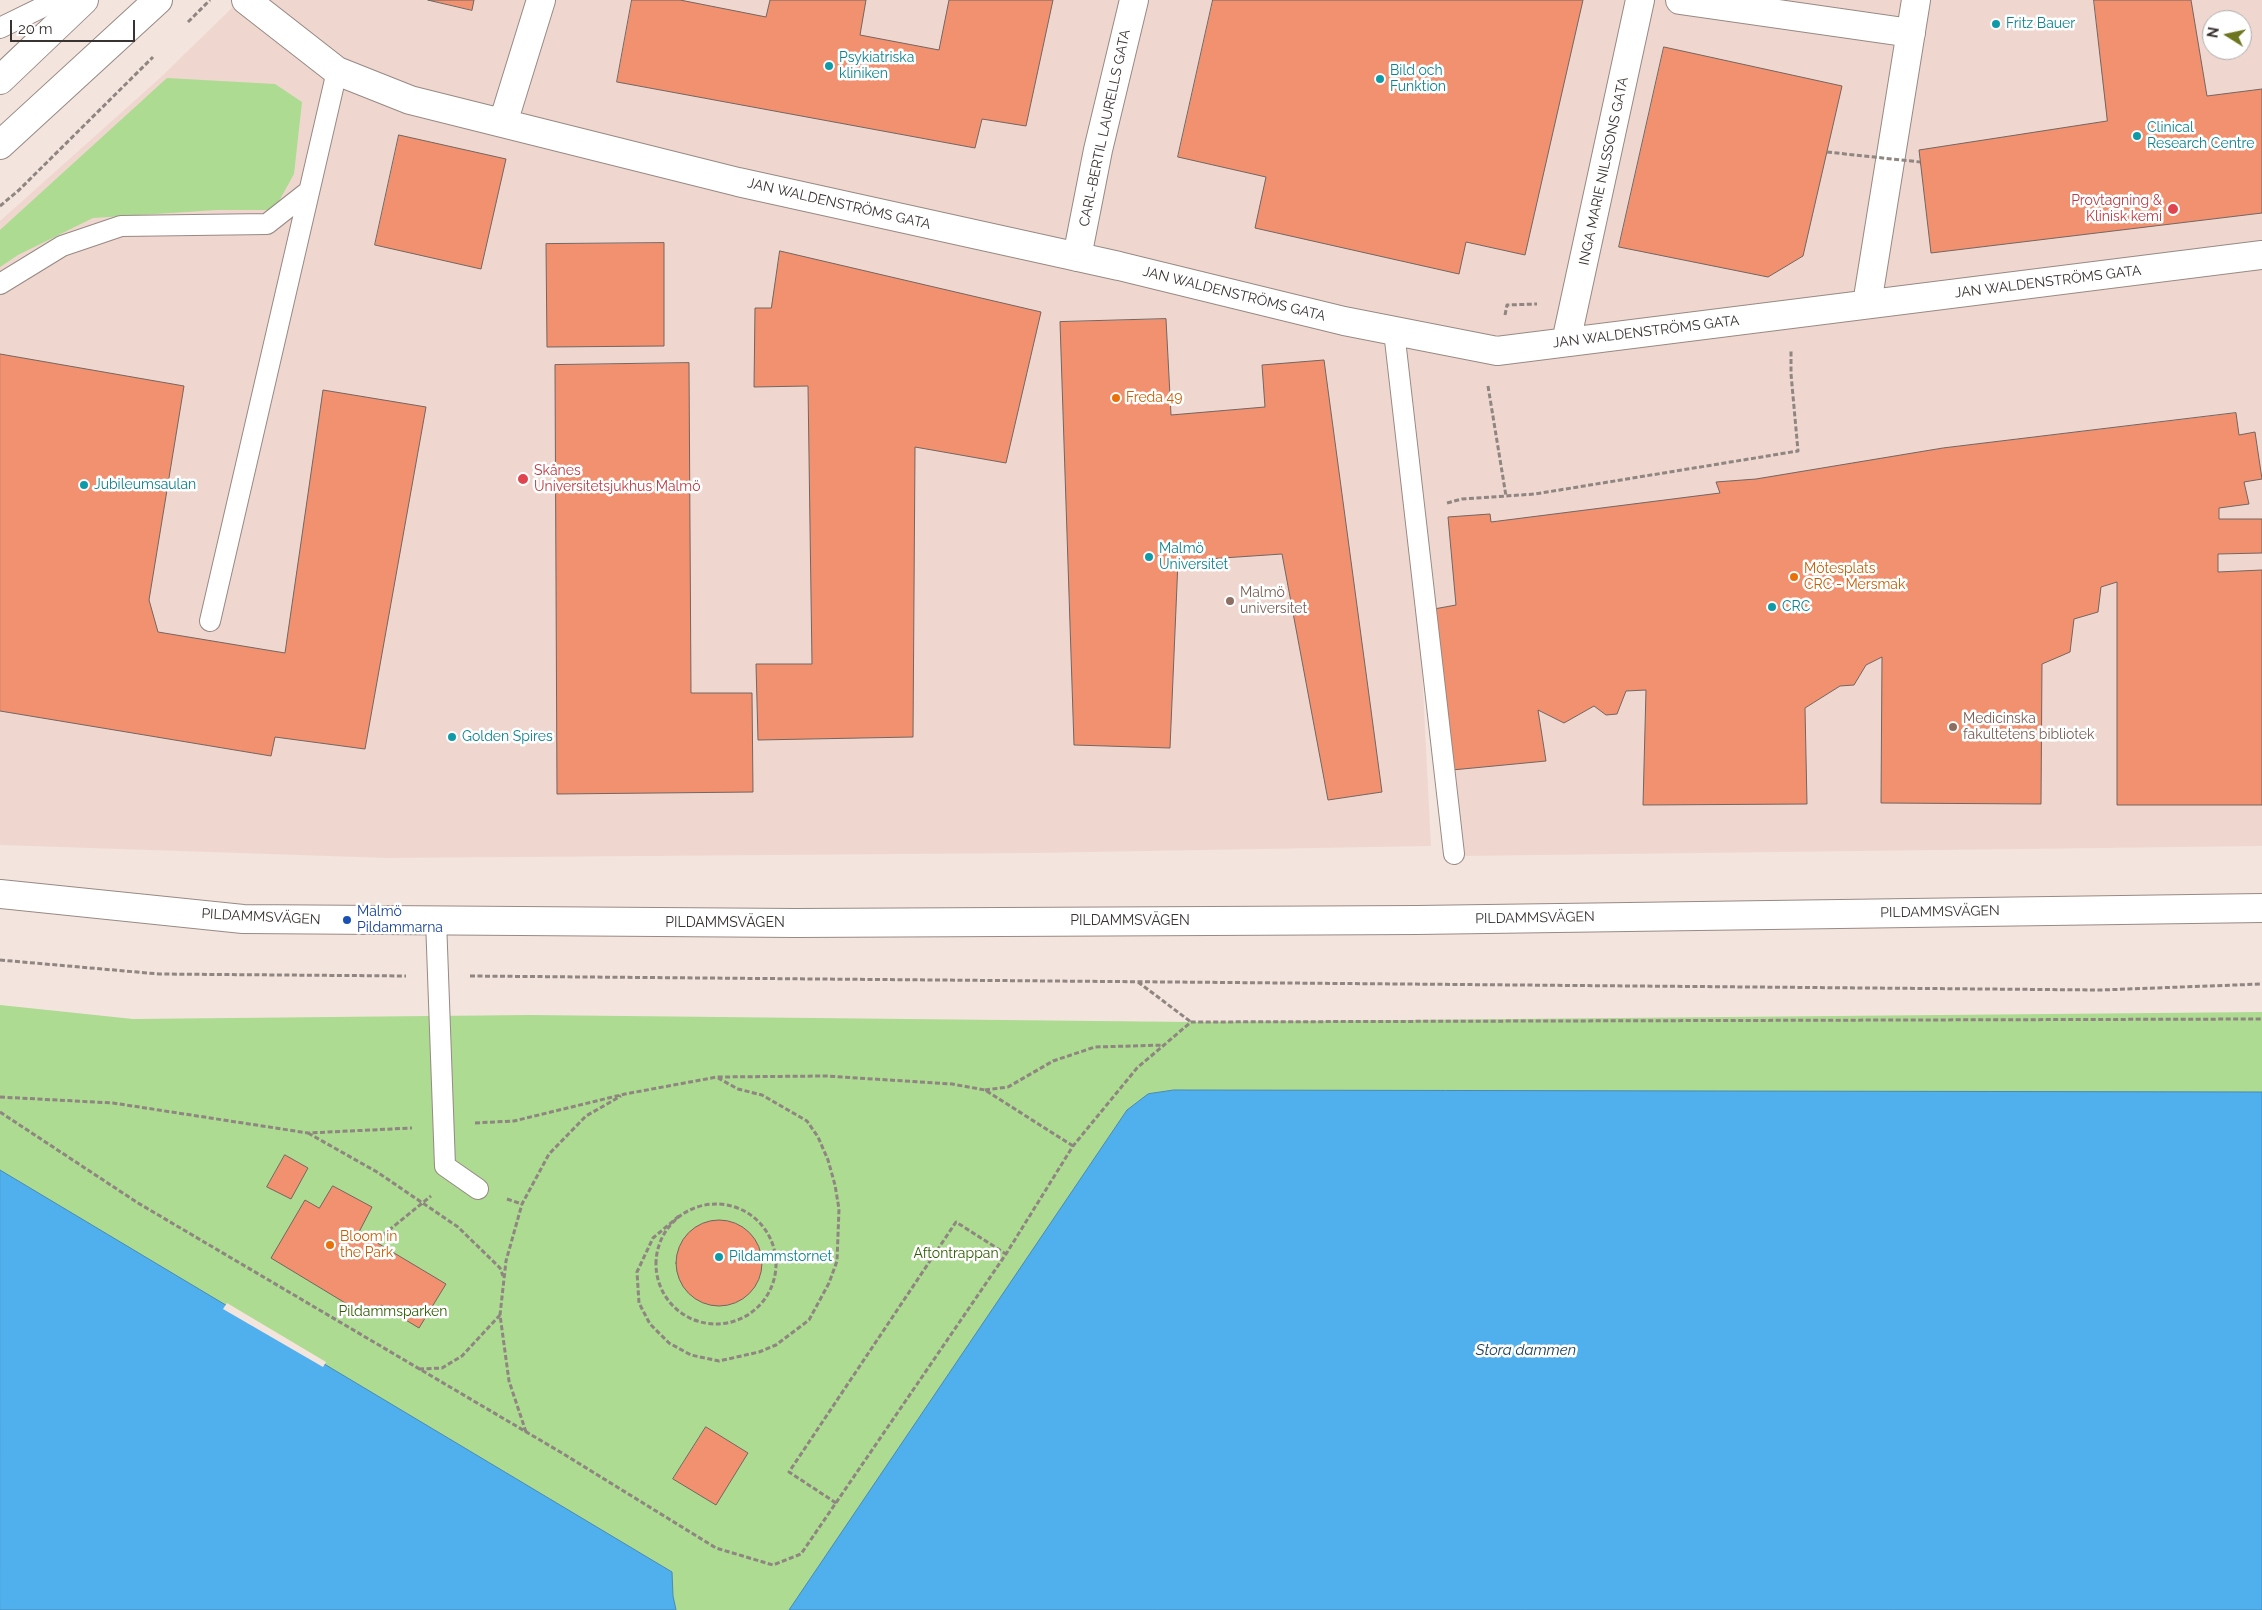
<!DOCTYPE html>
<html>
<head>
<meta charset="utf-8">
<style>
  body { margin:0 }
  #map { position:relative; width:2262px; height:1610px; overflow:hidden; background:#f4e4de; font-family:Raleway,sans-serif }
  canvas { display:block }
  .north { position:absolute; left:2202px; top:10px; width:50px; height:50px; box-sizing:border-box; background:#fff; border:1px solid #afadac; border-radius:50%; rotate:280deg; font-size:14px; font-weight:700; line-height:20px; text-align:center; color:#383230 }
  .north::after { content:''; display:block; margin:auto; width:18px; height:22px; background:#6d751e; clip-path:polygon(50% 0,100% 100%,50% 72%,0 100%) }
  .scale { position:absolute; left:10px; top:20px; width:125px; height:22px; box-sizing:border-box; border:2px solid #383230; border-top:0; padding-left:6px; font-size:15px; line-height:18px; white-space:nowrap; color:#383230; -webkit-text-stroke:4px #fff; paint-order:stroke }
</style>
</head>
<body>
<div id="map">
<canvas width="2262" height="1610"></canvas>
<div class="north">N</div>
<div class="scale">20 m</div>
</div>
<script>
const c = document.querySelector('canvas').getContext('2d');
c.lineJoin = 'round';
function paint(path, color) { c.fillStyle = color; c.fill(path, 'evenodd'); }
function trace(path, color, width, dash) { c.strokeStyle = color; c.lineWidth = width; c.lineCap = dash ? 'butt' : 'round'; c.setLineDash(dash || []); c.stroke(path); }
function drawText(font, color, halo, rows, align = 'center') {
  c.font = font + ' Raleway,sans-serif'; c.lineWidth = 5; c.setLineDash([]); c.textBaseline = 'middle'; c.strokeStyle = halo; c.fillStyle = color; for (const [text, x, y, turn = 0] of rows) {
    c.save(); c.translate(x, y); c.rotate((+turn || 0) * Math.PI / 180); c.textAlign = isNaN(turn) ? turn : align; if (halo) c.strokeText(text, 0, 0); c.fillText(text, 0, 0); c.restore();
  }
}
const built = new Path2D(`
  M240 0H2262V846L1460 856 1407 374 1431 846 1034 853 387 858 0 845V221L160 78ZM2212 20H2242V50H2212Z`);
const green = new Path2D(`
  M167 78 275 84 302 102 294 174 274 210H217L93 218 18 255 0 267V230Z
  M0 1005 133 1019 530 1015 1191 1022 2262 1012V1610H0Z`);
const water = new Path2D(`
  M1174 1090 2262 1092V1610H789L1127 1110 1148 1094Z
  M0 1170 672 1572 673 1596 676 1610H0Z`);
const pier = new Path2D(`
  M227 1303 326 1362 323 1367 223 1309Z`);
const building = new Path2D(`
  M428 0H474L472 10Z
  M632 0H680L766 17 770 0H866L860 35 939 50 949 0H1053L1026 126 982 119 975 148 617 82Z
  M1213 0H1583L1525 255 1466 242 1459 274 1255 228 1266 177 1178 157Z
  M2094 0H2191L2207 96 2262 89V213L1931 253 1919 150 2107 121Z
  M1664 47 1842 86 1803 256 1768 277 1619 247Z
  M399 135 506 159 481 269 375 245Z
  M664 243V346L547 347 546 244Z
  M780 251 1041 312 1006 463 915 447 913 737 758 740 756 664H812L808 386 754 387 755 308H771Z
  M1166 319 1171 415 1265 407 1262 365 1324 360 1382 792 1328 800 1282 554 1178 561 1170 748 1074 745 1060 322Z
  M0 354 184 386 149 600 158 632 285 653 323 390 426 407 365 749 275 737 271 756 0 711Z
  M689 363 691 693H752L753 792 557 794 555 365Z
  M2236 413 2239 435 2255 432 2262 479 2244 482 2249 504 2219 508V519H2262V553L2218 554V572L2262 570V805H2117V582L2101 587 2098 612 2074 619 2070 652 2042 664 2041 804 1881 803 1882 657 1866 665 1854 685 1840 686 1805 708 1807 804 1643 805 1646 690 1626 691 1617 714 1606 715 1594 706 1564 723 1538 710 1546 761 1452 770 1434 609 1456 605 1448 517 1490 514 1491 522 1720 493 1716 482 1756 479 1943 448Z
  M285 1155 308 1168 291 1199 267 1187Z
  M333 1186 372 1207 359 1232 446 1284 419 1328 381 1305 370 1318 271 1258 305 1200 319 1208Z
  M676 1263a43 43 0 1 1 86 0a43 43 0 1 1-86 0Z
  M706 1427 748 1453 716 1505 673 1479Z`);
const path = new Path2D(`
  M188 22 210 0
  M0 206 19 190 153 57
  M1505 315 1507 305 1537 304
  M1488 386 1506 496
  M1447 503 1462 499 1535 494 1798 451 1791 374V350
  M0 960 159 974 406 976
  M470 976 2101 990 2262 984
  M1138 982 1191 1022
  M985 1090 1008 1087 1053 1061 1095 1047 1165 1045
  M0 1097 113 1103 308 1133 412 1128
  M0 1112 138 1203 562 1453 716 1548 773 1565 801 1554 1006 1254 1073 1146 1137 1068 1191 1022 2262 1019
  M475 1123 514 1121 625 1094 717 1077 826 1076 952 1084 985 1090 1073 1146
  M308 1133 377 1172 458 1227 500 1268 503 1276
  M507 1199 522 1204
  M656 1264a60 60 0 1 1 120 0a60 60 0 1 1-120 0Z
  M679 1216 653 1238 637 1272 639 1303 650 1324 669 1343 691 1355 719 1361 759 1352 776 1345 809 1320 829 1283 837 1261 839 1209 835 1185 828 1160 818 1137 807 1121 762 1095 738 1089 718 1078
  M383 1235 431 1196
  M419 1369 442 1368 462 1356 500 1315
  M526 1432 509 1381 500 1315 506 1261 522 1204 549 1154 586 1116 621 1096
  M836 1503 789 1472 956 1222 1006 1254`);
const lane = new Path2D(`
  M0 28 57 0
  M0 284 62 246 121 226 267 224 309 191
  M1394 331 1454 854
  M210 621 337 71
  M436 920 445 1166 478 1189`);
const street = new Path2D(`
  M246 0 337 71 410 100 738 182 1119 266 1344 321 1497 351 2262 255
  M1680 0 1911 33
  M503 123 541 0
  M1077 257 1098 150 1134 0
  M1867 304 1916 0
  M1566 342 1640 0`);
const secondary = new Path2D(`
  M0 80 84 0
  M0 145 158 0
  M0 894 243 919 796 923 1417 920 2262 908`);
const pathBridge = new Path2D(`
  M1827 152 1920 162`);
const markers = [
  [1996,24,5,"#0f9aa8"],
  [829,66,5,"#0f9aa8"],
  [1380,79,5,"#0f9aa8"],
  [2137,136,5,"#0f9aa8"],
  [2173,209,6,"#e0444e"],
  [1116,398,5,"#e8710a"],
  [523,479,6,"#e0444e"],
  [84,485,5,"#0f9aa8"],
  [1149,557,5,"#0f9aa8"],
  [1794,577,5,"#e8710a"],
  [1230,601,5,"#8d6e63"],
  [1772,607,5,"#0f9aa8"],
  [1953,727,5,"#8d6e63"],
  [452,737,5,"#0f9aa8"],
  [347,920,5,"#1a4fb4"],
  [330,1245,5,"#e8710a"],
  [719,1257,5,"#0f9aa8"]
];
const cultureNames = [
  ["Fritz Bauer",2006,24],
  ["Psykiatriska",839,58],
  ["kliniken",839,74],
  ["Bild och",1390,71],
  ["Funktion",1390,87],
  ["Clinical",2147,128],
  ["Research Centre",2147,144],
  ["Jubileumsaulan",94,485],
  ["Malmö",1159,549],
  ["Universitet",1159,565],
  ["CRC",1782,607],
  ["Golden Spires",462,737],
  ["Pildammstornet",729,1257]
];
const streetNames = [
  ["CARL-BERTIL LAURELLS GATA",1105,128,-78],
  ["INGA MARIE NILSSONS GATA",1604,171,-78],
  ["JAN WALDENSTRÖMS GATA",839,204,13],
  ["JAN WALDENSTRÖMS GATA",2048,282,-7],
  ["JAN WALDENSTRÖMS GATA",1234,294,14],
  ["JAN WALDENSTRÖMS GATA",1646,332,-7],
  ["PILDAMMSVÄGEN",1940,912,-1],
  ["PILDAMMSVÄGEN",261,917,3],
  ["PILDAMMSVÄGEN",1535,918,-1],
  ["PILDAMMSVÄGEN",1130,921],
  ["PILDAMMSVÄGEN",725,923]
];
const healthNames = [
  ["Provtagning &",2162,201],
  ["Klinisk kemi",2162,217],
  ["Skånes",534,471,"left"],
  ["Universitetsjukhus Malmö",534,487,"left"]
];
const foodNames = [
  ["Freda 49",1126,398],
  ["Mötesplats",1804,569],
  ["CRC - Mersmak",1804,585],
  ["Bloom in",340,1237],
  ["the Park",340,1253]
];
const educationNames = [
  ["Malmö",1240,593],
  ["universitet",1240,609],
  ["Medicinska",1963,719],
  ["fakultetens bibliotek",1963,735]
];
const transitNames = [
  ["Malmö",357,912],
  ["Pildammarna",357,928]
];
const parkNames = [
  ["Aftontrappan",956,1254],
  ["Pildammsparken",393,1312]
];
const waterNames = [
  ["Stora dammen",1526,1350]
];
paint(built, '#efd7cf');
paint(green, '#acdb91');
paint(water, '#50b0ed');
trace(water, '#498ab4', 1);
paint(pier, '#f4e4de');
paint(building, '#f1916f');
trace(building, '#736661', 1);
trace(lane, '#978984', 22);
trace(street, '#978984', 30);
trace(secondary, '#978984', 30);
trace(path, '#8f8581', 3, [5, 2.5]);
trace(lane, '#fff', 20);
trace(street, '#fff', 28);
trace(secondary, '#fff', 28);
trace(pathBridge, '#8f8581', 3, [5, 2.5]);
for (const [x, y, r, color] of markers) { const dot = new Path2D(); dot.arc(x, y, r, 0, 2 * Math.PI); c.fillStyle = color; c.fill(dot); trace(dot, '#fff', 2); }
drawText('14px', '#0d838f', '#fff', cultureNames, 'left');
drawText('14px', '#383230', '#fff', streetNames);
drawText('14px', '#be3a42', '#fff', healthNames, 'right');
drawText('14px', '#c56008', '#fff', foodNames, 'left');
drawText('14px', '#785e54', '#fff', educationNames, 'left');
drawText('14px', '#164399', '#fff', transitNames, 'left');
drawText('14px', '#2f5e00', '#fff', parkNames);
drawText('italic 15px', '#184059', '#fff', waterNames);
</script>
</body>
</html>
